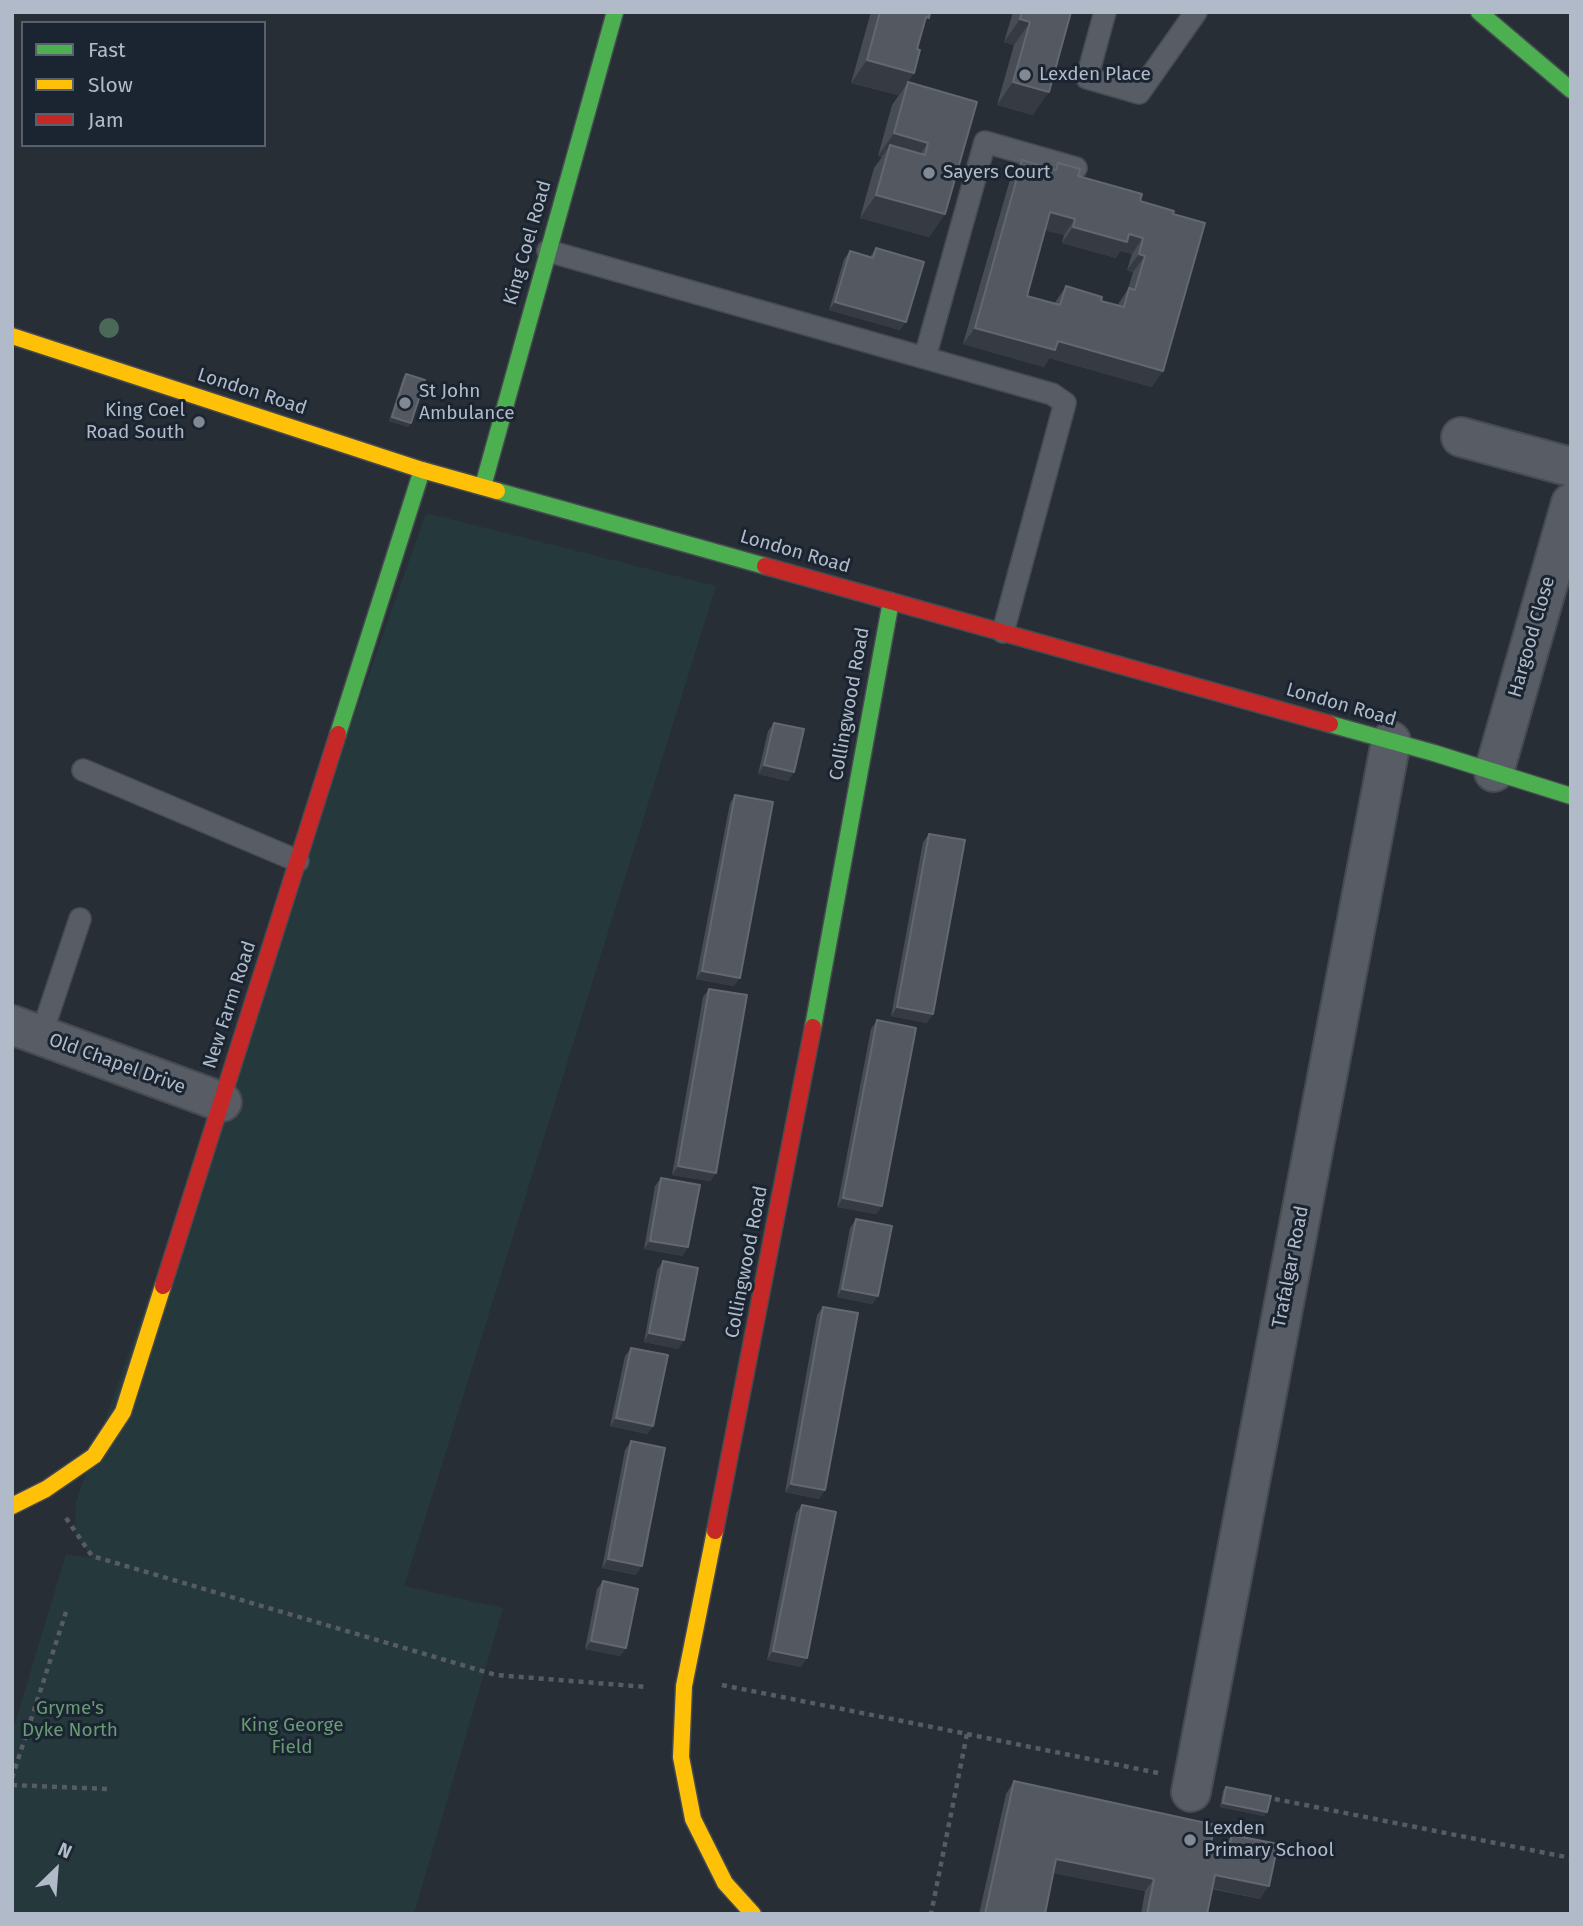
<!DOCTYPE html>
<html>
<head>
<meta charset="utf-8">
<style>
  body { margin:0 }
  #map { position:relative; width:1583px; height:1926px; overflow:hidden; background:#282e36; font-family:"Fira Sans",sans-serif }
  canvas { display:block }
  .frame { position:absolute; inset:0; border:14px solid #b1bac8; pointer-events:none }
  .legend { position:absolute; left:21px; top:21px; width:245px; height:126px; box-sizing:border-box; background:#1b2431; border:2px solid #57606d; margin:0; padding:9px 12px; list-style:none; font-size:21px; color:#b1bac8 }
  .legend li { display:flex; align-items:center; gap:14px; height:35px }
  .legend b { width:35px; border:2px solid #57606d }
  .north { position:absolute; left:21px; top:1835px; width:70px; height:70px; -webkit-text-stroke:5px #1b2431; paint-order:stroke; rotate:25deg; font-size:19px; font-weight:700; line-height:28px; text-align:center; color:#b1bac8 }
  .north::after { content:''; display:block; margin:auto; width:24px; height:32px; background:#b1bac8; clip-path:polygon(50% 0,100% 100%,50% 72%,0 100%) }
</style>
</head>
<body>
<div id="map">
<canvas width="1583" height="1926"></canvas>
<div class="frame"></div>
<ul class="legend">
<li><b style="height:9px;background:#4caf50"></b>Fast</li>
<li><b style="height:9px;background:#ffc107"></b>Slow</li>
<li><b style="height:9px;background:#c62828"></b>Jam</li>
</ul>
<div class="north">N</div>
</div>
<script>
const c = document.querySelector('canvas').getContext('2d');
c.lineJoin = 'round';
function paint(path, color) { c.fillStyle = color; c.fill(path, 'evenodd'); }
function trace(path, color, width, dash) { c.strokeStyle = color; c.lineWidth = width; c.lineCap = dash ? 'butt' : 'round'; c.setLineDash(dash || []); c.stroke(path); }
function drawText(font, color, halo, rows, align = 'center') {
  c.font = font + ' "Fira Sans",sans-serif'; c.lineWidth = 6; c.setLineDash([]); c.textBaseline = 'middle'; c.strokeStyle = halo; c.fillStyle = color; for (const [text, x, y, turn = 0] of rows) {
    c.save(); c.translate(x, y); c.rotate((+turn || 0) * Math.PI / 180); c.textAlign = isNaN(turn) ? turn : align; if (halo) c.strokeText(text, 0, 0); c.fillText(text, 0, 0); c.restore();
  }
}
const green = new Path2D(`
  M426 513 716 586 404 1586 503 1608 414 1914H12V1733L66 1554 92 1558 75 1533 76 1502Z`);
const path = new Path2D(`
  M66 1518 92 1556 496 1675 647 1687
  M722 1685 967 1734 931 1914
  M967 1734 1158 1773
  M12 1778 66 1612
  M12 1785 108 1789
  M1265 1797 1571 1858`);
const lane = new Path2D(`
  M1105 12 1087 78 1139 93 1196 12
  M548 251 1052 394 1065 403 1003 632
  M925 357 985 142 1076 168
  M83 770 298 861
  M41 1036 80 919`);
const street = new Path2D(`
  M1461 437 1571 467
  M1494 772 1571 503
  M12 1025 222 1102
  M1191 1792 1391 741`);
const fast = new Path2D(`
  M1479 12 1571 90
  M483 486 615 12
  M497 491 765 566
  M1330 724 1434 753 1571 796
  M338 734 422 470
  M813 1027 891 601`);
const slow = new Path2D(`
  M12 336 422 470 497 491
  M12 1506 46 1489 94 1456 123 1412 163 1286
  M715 1531 684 1686 681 1757 693 1819 725 1883 753 1914`);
const jam = new Path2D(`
  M765 566 1330 724
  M163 1286 338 734
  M715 1531 813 1027`);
const trees = [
  [109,328]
];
const wall = new Path2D(`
  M871 12H930L923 26 917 49 914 73 898 95 851 83Z
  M1013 12H1071L1033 115 997 105 1014 45 1004 42Z
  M908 82 977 102 945 214 929 237 860 218 874 168 882 157 878 156 892 105Z
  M1022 160 1054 169 1058 163 1078 176 1140 201 1174 211 1152 387 1049 358 1044 367 963 344 1011 176ZM1045 230 1064 235 1062 243 1116 258 1120 251 1132 254 1127 270 1133 272 1128 289 1117 306 1101 301 1066 286 1054 304 1027 296Z
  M876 248 900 330 829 310 844 259 850 251 870 257Z
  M406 374 411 423 408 427 389 421 403 378Z
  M774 723 794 772 788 781 758 774 768 731Z
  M735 795 734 986 696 979 730 803Z
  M929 834 927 1023 891 1016 923 842Z
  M709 989 716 1173 710 1181 672 1175 703 997Z
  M877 1020 882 1206 876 1214 837 1207 871 1029Z
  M661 1178 683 1256 644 1249 655 1186Z
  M856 1219 878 1296 872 1304 837 1297 850 1228Z
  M663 1261 684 1340 678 1349 644 1342 657 1270Z
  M823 1307 825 1490 819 1499 785 1492 817 1315Z
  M631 1348 653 1426 647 1434 610 1426 625 1356Z
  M631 1441 636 1575 602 1568 625 1450Z
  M802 1505 801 1667 767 1660 796 1513Z
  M603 1581 626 1648 620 1656 585 1649 597 1589Z
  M1014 1781 1210 1847 1222 1850 1223 1847 1232 1835 1260 1899 1212 1889 1207 1914H1141L1145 1891 1053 1873 1045 1914H979L1006 1794Z
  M1226 1787 1267 1812 1264 1816 1220 1807 1223 1791Z`);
const shadedWall = new Path2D(`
  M1020 19 1030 22 1014 45 1004 42Z
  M867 60 914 73 898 95 851 83Z
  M1013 82 1049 92 1033 115 997 105Z
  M894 133 928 143 912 166 890 145 882 157 878 156Z
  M876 195 945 214 929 237 860 218Z
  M1050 212 1075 219 1064 235 1039 229Z
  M1073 227 1129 234 1143 238 1132 254 1120 251 1116 258 1062 243Z
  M1139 254 1145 256 1133 272 1127 270Z
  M835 302 906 322 900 330 829 310Z
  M975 328 1058 341 1163 371 1152 387 1049 358 1044 367 963 344Z
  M392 417 411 423 408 427 389 421Z
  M764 765 794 772 788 781 758 774Z
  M702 971 740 978 734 986 696 979Z
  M897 1007 933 1014 927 1023 891 1016Z
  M678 1166 716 1173 710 1181 672 1175Z
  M843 1198 882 1206 876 1214 837 1207Z
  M650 1241 688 1247 683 1256 644 1249Z
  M842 1289 878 1296 872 1304 837 1297Z
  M649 1333 684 1340 678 1349 644 1342Z
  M616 1418 653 1426 647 1434 610 1426Z
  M791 1484 825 1490 819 1499 785 1492Z
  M608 1559 642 1566 636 1575 602 1568Z
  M591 1641 626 1648 620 1656 585 1649Z
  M773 1651 807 1658 801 1667 767 1660Z
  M1223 1803 1267 1812 1264 1816 1220 1807Z
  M1056 1859 1154 1879 1145 1891 1047 1872Z
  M1215 1875 1269 1886 1260 1899 1207 1887Z`);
const building = new Path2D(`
  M880 12H930L929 18 926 17 917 49 920 50 914 73 867 60Z
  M1022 12H1071L1049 92 1013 82 1030 22 1020 19Z
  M908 82 977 102 945 214 876 195 890 145 925 155 928 143 894 133Z
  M1022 160 1056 170 1058 163 1080 169 1078 176 1142 194 1140 201 1174 211 1173 214 1205 223 1163 371 1058 341 1055 350 975 328ZM1050 212 1075 219 1073 227 1127 242 1129 234 1143 238 1139 254 1145 256 1135 290 1129 288 1124 307 1101 301 1102 297 1066 286 1060 305 1027 296Z
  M876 248 924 262 906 322 835 302 850 251 873 258Z
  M406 374 425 380 411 423 392 417Z
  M774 723 804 729 794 772 764 765Z
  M735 795 773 802 740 978 702 971Z
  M929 834 965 840 933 1014 897 1007Z
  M709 989 747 995 716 1173 678 1166Z
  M877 1020 916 1028 882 1206 843 1198Z
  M661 1178 700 1185 688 1247 650 1241Z
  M856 1219 892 1226 878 1296 842 1289Z
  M663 1261 698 1268 684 1340 649 1333Z
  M823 1307 858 1313 825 1490 791 1484Z
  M631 1348 668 1355 653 1426 616 1418Z
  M631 1441 665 1448 642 1566 608 1559Z
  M802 1505 836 1512 807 1658 773 1651Z
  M603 1581 638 1589 626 1648 591 1641Z
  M1014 1781 1215 1825 1210 1847 1228 1851 1232 1835 1278 1844 1269 1886 1215 1875 1207 1914H1147L1154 1879 1056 1859 1045 1914H985Z
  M1226 1787 1271 1796 1267 1812 1223 1803Z`);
const markers = [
  [1025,75,7,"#818995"],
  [929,173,7,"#818995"],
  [405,403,7,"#818995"],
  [199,422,7,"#818995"],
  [1190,1840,7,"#818995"]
];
const poiNames = [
  ["Lexden Place",1039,75],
  ["Sayers Court",943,173],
  ["St John",419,392],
  ["Ambulance",419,414],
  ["King Coel",185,411,"right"],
  ["Road South",185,433,"right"],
  ["Lexden",1204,1829],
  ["Primary School",1204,1851]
];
const streetNames = [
  ["King Coel Road",528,243,-74],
  ["London Road",252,392,18],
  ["London Road",795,552,16],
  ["Hargood Close",1532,637,-74],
  ["Collingwood Road",850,704,-80],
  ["London Road",1341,705,16],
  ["New Farm Road",230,1005,-72],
  ["Old Chapel Drive",117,1064,20],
  ["Collingwood Road",747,1262,-79],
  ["Trafalgar Road",1291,1267,-79]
];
const parkNames = [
  ["Gryme's",70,1709],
  ["Dyke North",70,1731],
  ["King George",292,1726],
  ["Field",292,1748]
];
paint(green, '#25383c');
trace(lane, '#464a51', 24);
trace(street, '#464a51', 42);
trace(fast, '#464a51', 19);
trace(slow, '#464a51', 19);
trace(jam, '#464a51', 19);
trace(path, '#565c62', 4.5, [5, 5]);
trace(lane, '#585d65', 21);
trace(street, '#585d65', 38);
trace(fast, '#4caf50', 16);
trace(slow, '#ffc107', 16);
trace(jam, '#c62828', 16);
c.fillStyle = '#4b6958';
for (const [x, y] of trees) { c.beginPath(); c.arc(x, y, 10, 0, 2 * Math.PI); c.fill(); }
paint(wall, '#484c55');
paint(shadedWall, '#363b43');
paint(building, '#535861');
trace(building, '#626771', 2);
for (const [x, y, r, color] of markers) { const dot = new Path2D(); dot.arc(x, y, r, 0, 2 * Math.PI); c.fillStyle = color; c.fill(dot); trace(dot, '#1b2431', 2.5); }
drawText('19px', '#b1bac8', '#1b2431', poiNames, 'left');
drawText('19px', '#b1bac8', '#1b2431', streetNames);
drawText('19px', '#689a74', '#1b2431', parkNames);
</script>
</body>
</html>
